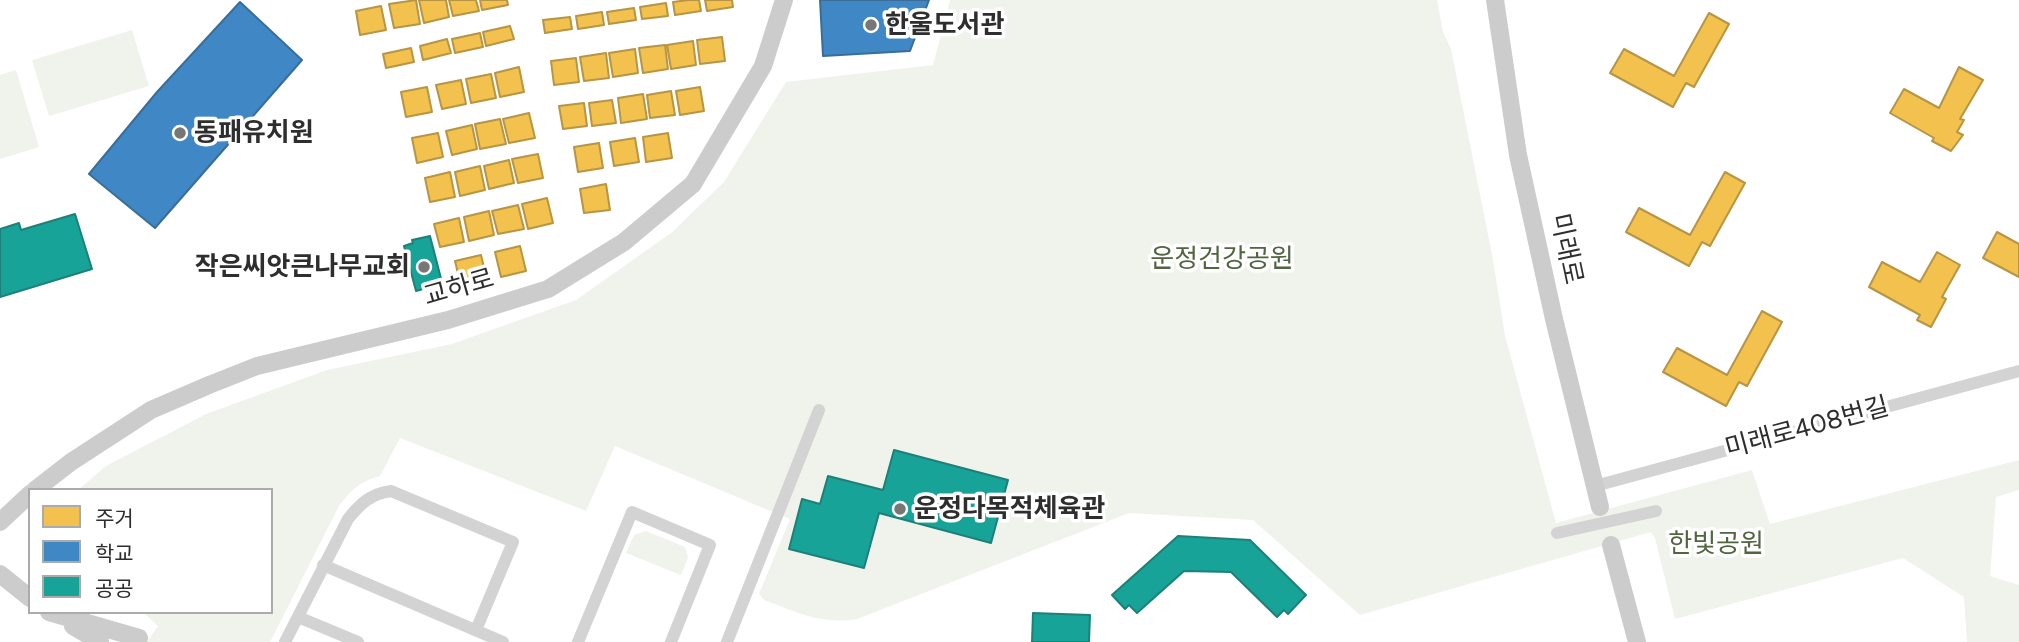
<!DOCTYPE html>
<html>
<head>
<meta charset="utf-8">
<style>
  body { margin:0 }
  #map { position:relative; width:2019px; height:642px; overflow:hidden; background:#fff; font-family:Figtree,"Noto Sans KR",sans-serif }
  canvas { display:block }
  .legend { position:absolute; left:28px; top:488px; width:245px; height:126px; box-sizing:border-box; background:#fff; border:2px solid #ababab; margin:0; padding:9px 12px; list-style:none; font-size:21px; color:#2e2e2e }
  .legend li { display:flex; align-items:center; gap:14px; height:35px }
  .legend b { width:35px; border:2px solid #ababab }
</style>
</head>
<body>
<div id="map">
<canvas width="2019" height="642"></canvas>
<ul class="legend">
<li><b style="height:19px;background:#f2c14e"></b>주거</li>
<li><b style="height:19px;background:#3f88c5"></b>학교</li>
<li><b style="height:19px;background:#17a398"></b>공공</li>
</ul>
</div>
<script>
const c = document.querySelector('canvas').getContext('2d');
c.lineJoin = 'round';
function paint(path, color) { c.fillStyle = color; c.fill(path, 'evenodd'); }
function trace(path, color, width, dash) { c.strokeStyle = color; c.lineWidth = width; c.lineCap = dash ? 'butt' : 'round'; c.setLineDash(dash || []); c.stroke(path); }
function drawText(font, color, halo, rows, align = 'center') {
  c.font = font + ' Figtree,"Noto Sans KR",sans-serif'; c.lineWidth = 7; c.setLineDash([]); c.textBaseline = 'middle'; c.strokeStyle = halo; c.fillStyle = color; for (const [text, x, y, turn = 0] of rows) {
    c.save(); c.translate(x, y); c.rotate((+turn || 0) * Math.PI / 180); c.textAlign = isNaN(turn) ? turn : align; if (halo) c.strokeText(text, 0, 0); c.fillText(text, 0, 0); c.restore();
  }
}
const green = new Path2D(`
  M950 0H1437L1443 32 1451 49 1493 260 1505 336 1556 523 1752 470 1770 524 2019 460V490L1996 497 1990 576 2019 585V642H1967L1964 597 1903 558 1675 619 1655 538 1651 532 1360 615 1253 520 1129 513 857 619C822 625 796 612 764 600L759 594 790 519 768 510 615 446 586 511 400 438 380 476C359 482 352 489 339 506L270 642H147L158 626 143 612H271V490H78L106 466 206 414 327 370 452 344 576 300 671 233 724 182 786 82 933 65Z
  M132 30 149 86 49 116 32 60Z
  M16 70 39 147 0 159V75Z
  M646 531 685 547 688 558 681 575 626 553 634 535Z`);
const homes = new Path2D(`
  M416 0 420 24 394 28 389 4Z
  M419 0H446L449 17 424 23Z
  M449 0H476L479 11 453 16Z
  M480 0H507L508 5 482 10Z
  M688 0H699L701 11 675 15 673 2Z
  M705 0H732L733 7 707 11Z
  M666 3 668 16 642 19 640 7Z
  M381 6 386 30 360 35 356 11Z
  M634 8 636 20 609 24 607 12Z
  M602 12 604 25 578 29 576 16Z
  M1709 13 1729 24 1694 87 1686 83 1673 107 1610 73 1624 49 1674 76Z
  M570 17 572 29 545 33 543 20Z
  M510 26 514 39 486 46 483 32Z
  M480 33 483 47 455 53 452 39Z
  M722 37 725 61 700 64 697 40Z
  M447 39 451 53 423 60 420 46Z
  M693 41 696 65 671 69 667 45Z
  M665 45 668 69 643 73 639 48Z
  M411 48 414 62 386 68 383 54Z
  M635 49 638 73 613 77 609 53Z
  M606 53 609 78 584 81 580 57Z
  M576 58 579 82 554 85 551 61Z
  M519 67 524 92 500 97 495 73Z
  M1959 67 1983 80 1960 119 1964 120 1957 132 1963 135 1951 151 1932 141 1934 138 1890 113 1904 89 1939 108Z
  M491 74 496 98 471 103 466 79Z
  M461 80 466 104 442 109 436 85Z
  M427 87 432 112 406 117 401 92Z
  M700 87 704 111 680 115 676 91Z
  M671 91 675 115 650 118 647 95Z
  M643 94 647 119 621 123 618 98Z
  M612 100 616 123 592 126 589 103Z
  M584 103 587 126 563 129 559 106Z
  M529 113 535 138 509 143 503 119Z
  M500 119 506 144 480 149 475 124Z
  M472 125 477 149 452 155 446 131Z
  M438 133 443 157 417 163 412 138Z
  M668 133 672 158 646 162 643 137Z
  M635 138 639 162 614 166 610 142Z
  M599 143 603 168 578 172 574 147Z
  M538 154 543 178 518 183 512 159Z
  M509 160 514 183 489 189 484 166Z
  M480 166 485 190 460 196 455 172Z
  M450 172 455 197 430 202 425 178Z
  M1725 172 1745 183 1710 246 1702 242 1689 266 1626 232 1639 208 1690 235Z
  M606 184 610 210 584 213 580 189Z
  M547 198 553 223 528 229 522 204Z
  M518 205 524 229 498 234 492 211Z
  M489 211 494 235 469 241 464 217Z
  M459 218 464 242 440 247 434 224Z
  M1997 232 2019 244V277L1983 258Z
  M520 246 526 271 501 277 495 252Z
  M1937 252 1960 265 1942 297 1946 299 1931 327 1917 320 1920 315 1869 287 1882 262 1920 282Z
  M481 255 487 280 461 286 455 261Z
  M1762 311 1782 322 1747 386 1739 382 1726 406 1663 372 1677 348 1727 375Z`);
const schools = new Path2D(`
  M820 0H929L910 51 823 56Z
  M240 2 302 60 155 228 89 174 157 92Z`);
const public = new Path2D(`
  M75 214 92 269 0 297V229L19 223 21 230Z
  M430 236 444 290 428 294 427 288 416 291 404 246 413 243 412 240Z
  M894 450 1008 480 991 543 879 513 864 568 789 549 802 499 820 504 828 476 883 490Z
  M1178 536 1250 540 1306 595 1288 614 1284 610 1277 617 1231 572 1184 571 1137 613 1129 605 1125 609 1112 595Z
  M1033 613 1090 615 1089 642H1032Z`);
const street = new Path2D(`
  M1595 486 2019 371
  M1557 533 1656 511
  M323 565 503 642
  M298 617 358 642
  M285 642 348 519C360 504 370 494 391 491L513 542 476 630
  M578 642 632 512 710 545 671 642
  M727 642 819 410`);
const secondary = new Path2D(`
  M1495 0 1518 155 1554 319 1600 507
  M35 490 71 462 151 410 209 385 257 366 448 320 548 289 624 242 693 184 763 66 784 0
  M0 522 30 494
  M1611 545 1637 642
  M0 574 30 598
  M49 612 139 638
  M73 626 100 642`);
const markers = [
  [871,25,7,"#777"],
  [180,133,7,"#777"],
  [424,267,7,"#777"],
  [900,509,7,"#777"]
];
const poiNames = [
  ["한울도서관",885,25],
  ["동패유치원",194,133],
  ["작은씨앗큰나무교회",410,267,"right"],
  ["운정다목적체육관",914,509]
];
const streetNames = [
  ["미래로",1566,249,78],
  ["교하로",459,288,-16],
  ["미래로408번길",1807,428,-15]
];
const parkNames = [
  ["운정건강공원",1222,259],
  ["한빛공원",1716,544]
];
paint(green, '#f0f3ec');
paint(homes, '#f2c14e');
trace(homes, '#b79544', 2);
paint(schools, '#3f88c5');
trace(schools, '#3a6d98', 2);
paint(public, '#17a398');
trace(public, '#1e8078', 2);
trace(street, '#d3d3d3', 12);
trace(secondary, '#ccc', 18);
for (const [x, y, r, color] of markers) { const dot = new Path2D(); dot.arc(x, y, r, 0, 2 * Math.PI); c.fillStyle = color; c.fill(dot); trace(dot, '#fff', 2.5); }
drawText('bold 26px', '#2e2e2e', '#fff', poiNames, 'left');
drawText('26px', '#2e2e2e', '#fff', streetNames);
drawText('26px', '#516540', '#fff', parkNames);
</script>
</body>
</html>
